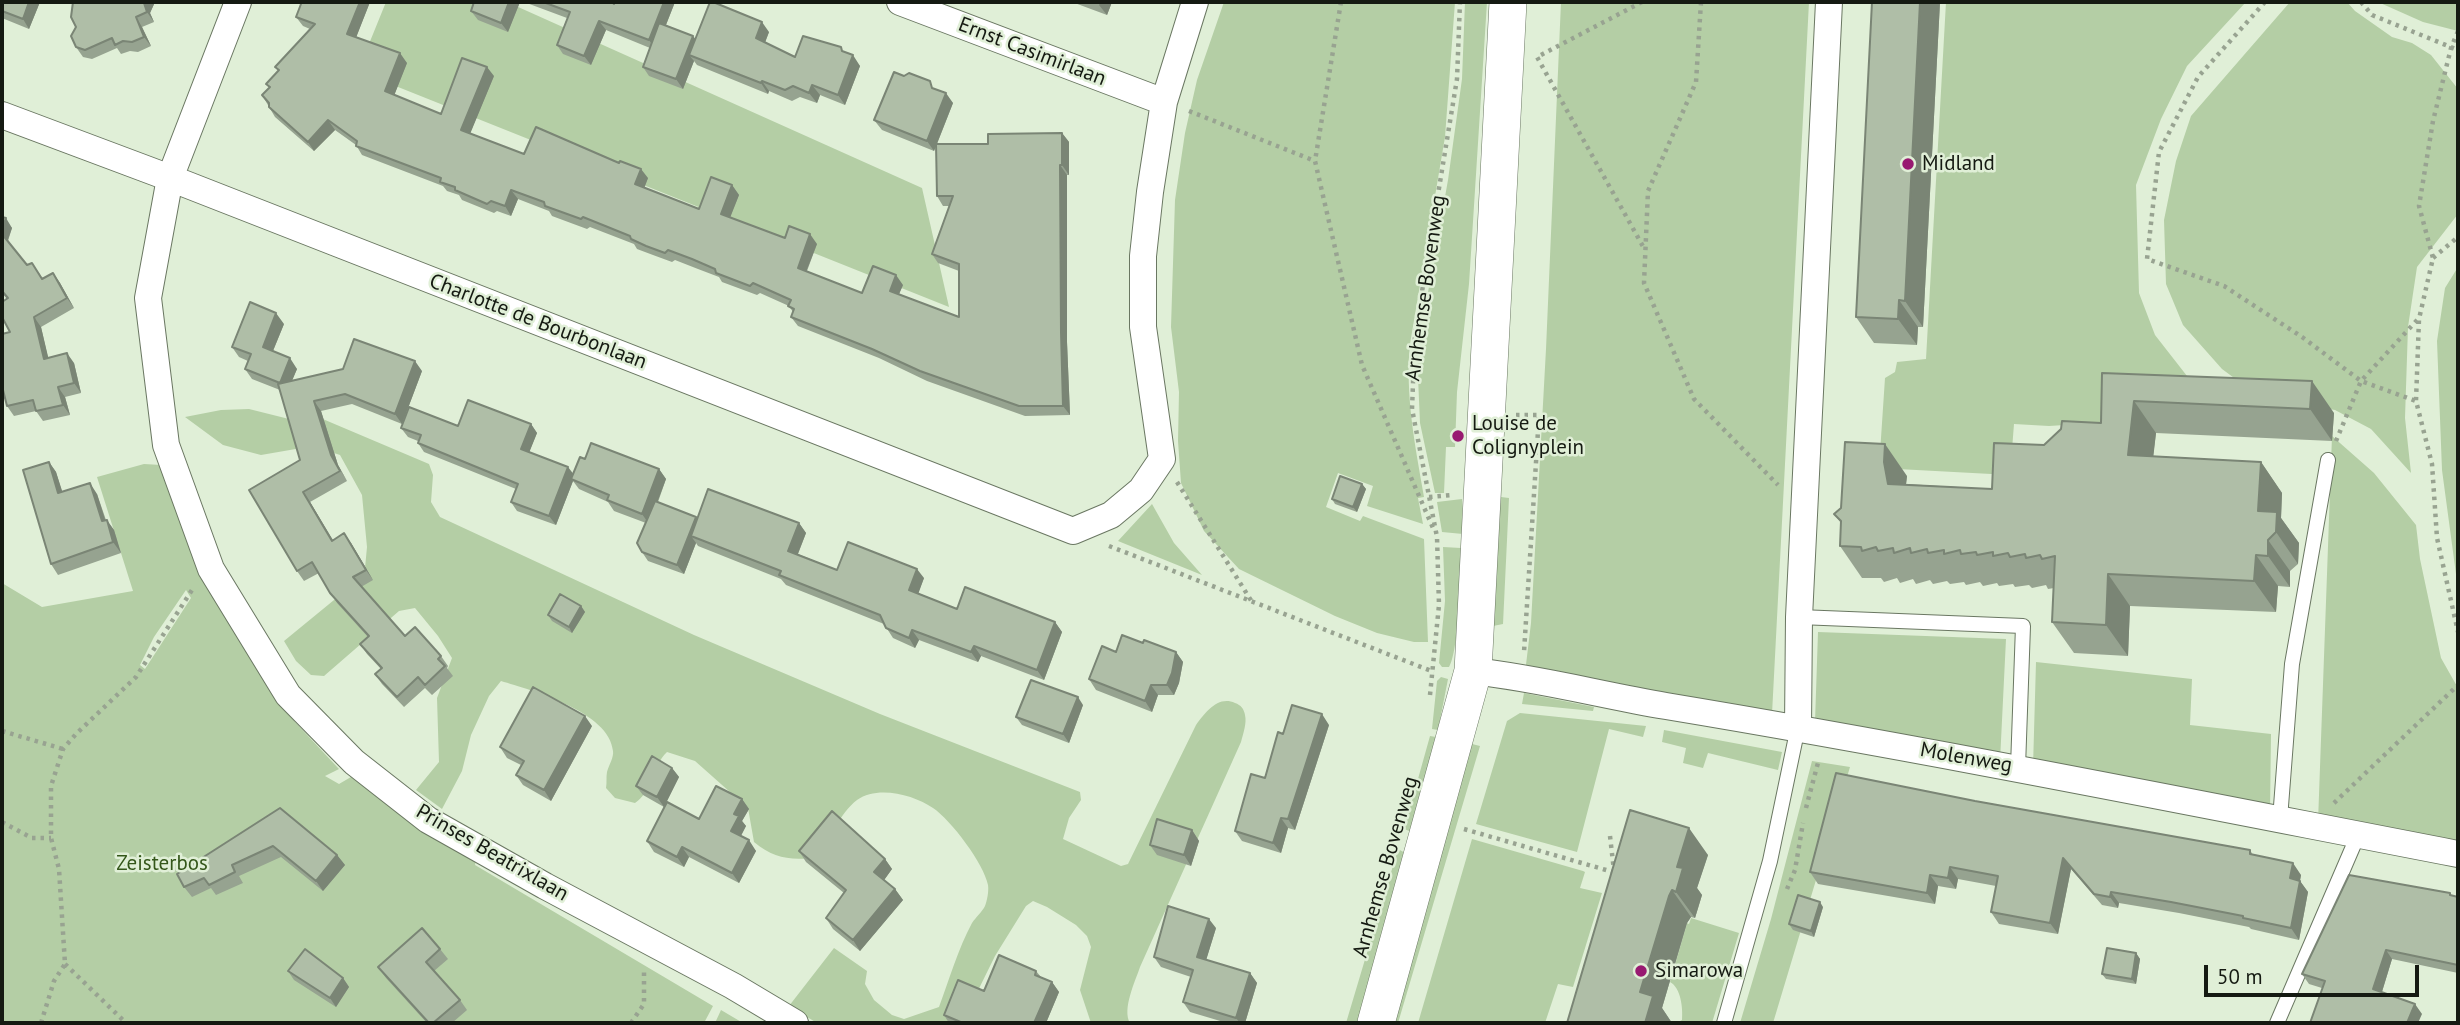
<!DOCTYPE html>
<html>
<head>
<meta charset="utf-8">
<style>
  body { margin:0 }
  #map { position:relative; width:2460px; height:1025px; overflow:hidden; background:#e0efd7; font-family:"PT Sans",sans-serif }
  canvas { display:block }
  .frame { position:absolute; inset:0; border:4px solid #151a12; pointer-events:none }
  .scale { position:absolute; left:2204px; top:965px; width:215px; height:32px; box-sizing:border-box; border:4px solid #151a12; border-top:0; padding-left:9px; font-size:21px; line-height:24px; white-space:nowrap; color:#151a12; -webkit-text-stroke:5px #e0efd7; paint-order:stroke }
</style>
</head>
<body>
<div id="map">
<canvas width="2460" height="1025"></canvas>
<div class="frame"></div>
<div class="scale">50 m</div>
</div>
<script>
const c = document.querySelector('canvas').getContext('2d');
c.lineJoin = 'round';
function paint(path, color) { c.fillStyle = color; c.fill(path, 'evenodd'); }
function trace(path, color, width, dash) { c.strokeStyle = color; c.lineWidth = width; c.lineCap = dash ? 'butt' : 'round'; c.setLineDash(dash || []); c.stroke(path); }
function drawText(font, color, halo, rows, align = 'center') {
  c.font = font + ' "PT Sans",sans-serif'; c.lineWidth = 5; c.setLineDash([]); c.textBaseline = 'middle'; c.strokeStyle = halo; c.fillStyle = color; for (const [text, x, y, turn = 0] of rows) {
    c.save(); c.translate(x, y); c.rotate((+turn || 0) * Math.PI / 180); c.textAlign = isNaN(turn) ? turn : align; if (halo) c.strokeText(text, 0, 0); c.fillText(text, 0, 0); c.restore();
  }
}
const green = new Path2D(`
  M386 2H507L922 188 949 307 358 71Z
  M1224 2H1455L1445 137 1410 344C1405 396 1415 445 1424 497L1418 498 1423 524 1367 506 1373 486 1338 473 1326 507 1360 521 1363 516 1424 539 1428 642H1414L1377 633 1335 616 1239 569 1204 531 1181 483 1178 441 1179 392 1171 327 1175 200 1185 133 1197 80Z
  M1465 2H1487L1469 284 1457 392 1455 447H1446L1444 493H1435L1420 423 1417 354 1448 180 1462 79Z
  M1561 2H1809L1772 714 1525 673 1531 623 1546 349Z
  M1946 2H2246L2187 66 2161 119 2136 185 2139 293 2155 335 2187 376 2226 410 2266 433 2080 424 2049 426 2014 424 2010 475 1879 468 1885 378 1895 372 1897 362 1926 359Z
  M2290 2H2347L2355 11 2392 37 2412 43 2431 55 2458 89V214L2417 267 2408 327 2405 418 2411 473 2371 429 2335 410 2260 397 2222 369 2183 325 2166 284 2164 220 2176 161 2191 116Z
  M2378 2H2458V31L2423 22Z
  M2458 267V589L2442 470 2437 341 2445 288Z
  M249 409 293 420 318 417 429 464 433 475 431 502 440 517 694 635 880 714 1080 792 1081 800 1069 818 1063 839 1121 866 1128 864 1196 725C1205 713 1218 695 1235 703 1241 705 1244 709 1245 715 1247 723 1243 734 1241 742L1140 967C1135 982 1122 1009 1130 1023H1091L1080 990 1091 947 1087 936 1076 925 1047 907 1033 901 1026 906 995 956 962 1023H817L789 1006 834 948 867 971 865 984 874 1000 892 1015 904 1019 939 1007C949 980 958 949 972 923 976 917 982 912 985 906 987 901 989 891 988 885 984 864 951 820 933 808 914 795 878 785 857 800 840 813 830 839 818 857 793 861 774 859 754 842L748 808 695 761 667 752C652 766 652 792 635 803L615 798 606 788C607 783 606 777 607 772 609 765 614 757 613 751 610 712 531 690 501 681L489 696 471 735 462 771 442 809 416 790 439 762 437 698 452 658 438 636 415 608 399 611 324 676 311 675 296 661 284 641 345 591 365 568 367 547 362 495 340 455 313 446 261 455 223 445 185 417 221 410Z
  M2332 436 2374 473 2416 525 2420 559 2441 658 2458 688V849L2318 822Z
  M144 464 161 465 191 550 228 619 295 722 339 769 325 776 339 784 351 777 393 809 476 860 475 865 713 1006 704 1023H2V583L42 607 133 591 97 477ZM186 590 191 598 145 669 140 665 154 637Z
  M1501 497 1509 498 1503 624 1493 626 1491 564Z
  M1462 499 1463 534 1442 532 1437 502Z
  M1152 504 1174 543 1202 575 1118 541Z
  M1443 547 1461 548C1461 571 1459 652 1449 667H1442L1439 663 1445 601Z
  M1818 632 2006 639 2000 761 1815 722Z
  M2036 662 2192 679 2190 725 2271 734 2270 813 2033 767Z
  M1441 677 1448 679 1438 730 1432 729 1437 681Z
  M1524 693 1594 707 1593 711 1522 704Z
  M1520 713 1646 726 1643 737 1609 729 1577 852 1476 824 1507 721Z
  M1664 730 1782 752 1778 770 1708 753 1703 768 1683 763 1686 748 1662 742Z
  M1430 736 1436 737 1412 832 1404 829Z
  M1464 742 1480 746 1398 1023H1387Z
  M1812 761 1850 767 1773 1023H1740L1771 919Z
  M1472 839 1583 871 1585 872 1580 888 1602 893 1573 987 1558 984 1545 1023H1418Z
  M1398 849 1407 854 1357 1023H1346Z
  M1691 918 1739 933 1712 1023H1676L1682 1020C1683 1008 1681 988 1670 982L1687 923 1689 924Z
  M721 1010 743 1023H715Z`);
const path = new Path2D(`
  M1341 2 1315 161 1362 365 1433 528
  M1642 2 1537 57 1645 250
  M1701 2 1696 82 1648 191 1644 283 1694 399 1778 485
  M2265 2 2198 77 2159 152 2147 259 2224 286 2302 337 2361 381 2416 401
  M2361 2 2372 15 2458 50
  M2458 31 2451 48 2433 121 2419 206 2433 258 2419 319 2416 401 2432 464 2437 538 2458 632
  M1189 111 1315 161
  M2433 258 2458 237
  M1516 415H1539L1524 652
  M2336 441 2361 381 2418 319
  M1177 482 1252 602
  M1429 497 1452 495
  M1109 546 1434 672
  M1430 695 1439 605 1437 537 1412 409 1415 334 1457 79 1460 2
  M2 731 63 749
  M2334 803 2458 685
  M1806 808 1819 759
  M2 822 32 838H51
  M1464 829 1613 872
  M1610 836 1614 871
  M1787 889 1795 870 1803 823
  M65 964 126 1023
  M41 1023 54 981 65 964 59 869 51 838V786L63 749 76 734 136 677 192 590
  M631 1023 644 1004V969`);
const lane = new Path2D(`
  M1799 617 2023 626 2018 767
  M2280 819 2292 664 2328 460
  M1724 1023 1770 861 1798 727
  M2277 1023 2358 835`);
const street = new Path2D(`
  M238 2 170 178 148 298 166 445 211 569 288 695 354 762 428 820 545 886 733 986 795 1023
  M900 2 1164 102
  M2 115 170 178 1073 531 1111 515 1141 490 1162 459 1143 327V256L1150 192 1164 102 1195 2
  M1473 671C1538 678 1601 695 1666 706 1931 750 2194 803 2458 854
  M1798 727 1799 617 1829 2`);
const secondary = new Path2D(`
  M1376 1023 1473 671 1508 2`);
const wall = new Path2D(`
  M2 2H40L29 29 2 18Z
  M73 2H155L150 13 154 22 142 27 151 46 138 52 130 51 121 54 117 48 92 59 83 57 76 47V27Z
  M299 2H370L356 37 407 63 394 95 441 114 494 76 470 133 524 154 648 178 644 188 699 209 732 185 739 195 730 217 785 238 817 244 807 271 862 293 903 285 899 294 959 317V271L938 263 932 254 949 206H943L937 196 936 146 934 151 882 130 874 120 935 89 953 103 937 144H988L1062 133 1069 142V175H1067V342L1070 415 1025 416 927 381 879 358 798 326 791 317 793 312 789 306 760 293 757 295 722 282 719 277 698 269 675 260 672 262 653 255 637 249 634 244 590 227 587 229 552 216 549 211 518 199 511 216 497 211 494 213 462 200 459 195 447 191 443 186 362 155 356 145 335 130 314 151 275 117 262 95 269 88 266 84 278 71 275 67 310 29 303 26 296 17 301 4Z
  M474 2H520L508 32 478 20 471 11Z
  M524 2H612L614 4 615 2H675L666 25 693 36 695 39 769 32 765 42 795 57 843 51 860 66 845 105 820 95 817 103 800 97 792 101 769 91 768 94 697 65 694 61 683 89 649 76 643 67 650 48 606 30 591 65 563 54 557 45 567 18Z
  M1072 2H1112L1107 15Z
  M1872 2H1940L1923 327H1918L1917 345 1874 343 1856 317Z
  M2 217 12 228 8 241 27 265 39 273 43 279 53 273 60 283 74 308 41 327 48 358 74 363 81 393 65 397 70 415 43 421 36 411 14 416 7 406 10 332 7 299 2 293Z
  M284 324 273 351 297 369 292 380 422 371 402 424 352 404 321 411 338 465 347 481 310 502 333 540 351 543 373 580 361 587 405 636 441 656 448 666 447 668 453 676 432 695 425 688 404 707 382 684 375 674 381 669 367 654 360 644 368 637 337 603 319 573 304 581 297 571 300 460 280 390 252 379 245 369 248 361 239 357 232 347Z
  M2102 373 2334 413 2332 441 2156 433 2153 456 2261 462 2282 493 2281 518 2299 543 2298 564 2290 571V587L2278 586 2276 612 2130 606 2128 656 2074 653 2052 622 2054 588 2048 589 2046 585 2032 588 2029 585 2015 587 2013 584 1999 586 1997 583 1983 586 1980 582 1966 585 1964 582 1950 584 1947 581 1933 584 1930 580 1916 584 1913 579 1900 583 1897 578 1884 582 1881 578H1862L1840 546 1841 523 1834 514 1907 476 1906 484 1992 489 2044 445 2101 423Z
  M531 424 537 433 529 452 573 474 585 459 659 469 666 479 658 502 697 518 799 523 806 533 798 554 837 570 924 578 918 593 957 609 1055 622 1062 632 1044 680 981 656 978 662 919 640 915 648 893 638 884 624 786 585 781 579 698 546 696 543 684 574 648 561 642 552 646 523 614 511 608 502 579 489 573 481 556 525 517 511 511 502 516 489 424 452 418 443V441L408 437 401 428Z
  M49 462 56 472 62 492 97 494 106 520 114 530 121 553 58 575 51 564Z
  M1362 484 1366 489 1357 512 1335 504 1332 499Z
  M581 606 585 612 572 633 552 621 548 615Z
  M1143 643 1176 652 1183 662 1179 683 1174 695H1158L1152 712 1096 690 1089 679 1116 652Z
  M1083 705 1069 743 1022 725 1016 717Z
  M1329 725 1295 830 1288 828 1281 853 1242 841 1235 831 1265 778 1283 734Z
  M592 726 551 801 523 785 516 775 521 765 507 758 500 747Z
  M672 768 679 777 664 807 643 795 636 786Z
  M742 799 749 809 742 821 746 826 741 836 756 851 739 883 689 857 684 867 654 852 647 841 699 819Z
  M1975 801 2250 850 2253 855 2301 875 2300 881 2308 892 2299 940 2251 929 2249 927 2179 913 2119 903 2118 908 2102 905 2071 869 2058 934 1999 924 1991 912 1996 886 1958 879 1956 889 1938 886 1935 904 1818 884 1810 872Z
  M280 808 337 855 345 865 323 891 281 857 239 876 243 883 216 895 211 888 192 897 184 887Z
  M1630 810 1708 855 1697 888 1702 895 1695 918 1691 917 1687 923 1662 1008 1672 1023H1567Z
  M1192 830 1199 841 1191 866 1157 855 1150 845Z
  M799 851 885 859 892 869 884 880 895 889 903 900 860 951 833 929 826 918 844 893 806 862Z
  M2450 893 2452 896 2458 897V973L2392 959 2382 992 2422 1014 2322 988 2309 984 2302 974Z
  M1823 907 1814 937 1793 930 1789 924Z
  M1216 928 1206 960 1250 973 1257 983 1245 1023H1227L1190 1012 1183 1002 1191 977 1161 967 1154 957Z
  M440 949 448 959 434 971 460 1000 467 1010 452 1023H427L386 978 378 967Z
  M2136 953 2140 959 2136 984 2106 979 2102 974Z
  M288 971 343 978 349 987 336 1007 294 980Z
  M1036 971 1041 977 1052 982 1059 992 1046 1023H949L944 1015 984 991Z`);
const shadedWall = new Path2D(`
  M29 2H40L29 29 23 19Z
  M144 2H155L150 13 154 22 147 12 144 3Z
  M360 2H370L354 43 347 34Z
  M509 2H520L508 32 501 23Z
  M664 2H675L656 50 649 40Z
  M1101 2H1112L1107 15 1099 5Z
  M1920 2H1940L1923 327 1905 301Z
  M136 17 142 27 151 46 144 37Z
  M599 21 606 30 591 65 584 56Z
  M762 22 769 32 763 48 756 38Z
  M693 36 700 45 689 55 694 61 683 89 676 79Z
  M400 53 407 63 392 101 385 91Z
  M853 55 860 66 845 105 838 95Z
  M487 67 494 76 468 139 461 130Z
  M762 81 769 91 768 94 761 83Z
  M812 85 820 95 817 103 809 93Z
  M946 93 953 103 934 151 927 141Z
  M328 120 335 130 314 151 308 142Z
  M1062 133 1069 142V175L1062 165Z
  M1060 165 1067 175V342L1070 415 1063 406 1061 332Z
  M641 169 648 178 642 194 635 184Z
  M732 185 739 195 728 223 721 214Z
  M511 190 518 199 511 216 505 206Z
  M6 218 12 228 7 242 2 235V228Z
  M810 234 817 244 804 277 798 268Z
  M53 273 60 283 74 308 67 298Z
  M896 275 903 285 896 301 890 291Z
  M1899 300 1918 327 1917 345 1898 319Z
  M276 313 284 324 270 358 263 347Z
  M34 317 41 327 51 369 44 359Z
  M67 353 74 363 81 393 74 383Z
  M290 358 297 369 287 393 280 383Z
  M415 361 422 371 402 424 395 414Z
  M2312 381 2334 413 2332 441 2310 409Z
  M58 387 65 397 70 415 63 405Z
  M314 401 321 411 338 465 347 481 331 455Z
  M2134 401 2156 433 2150 486 2128 455Z
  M531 424 537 433 527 458 521 449Z
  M1885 444 1907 476 1905 493 1888 484 1884 462Z
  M49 462 56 472 66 503 58 493Z
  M2261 462 2282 493 2281 518 2299 543 2298 564 2276 532 2258 511Z
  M568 467 575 476 571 479 573 481 556 525 549 516Z
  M659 469 666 479 649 524 642 514Z
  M90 483 97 494 109 532 102 521Z
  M1362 484 1366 489 1357 512 1353 507Z
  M303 492 310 502 339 551 332 541Z
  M696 517 703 526 691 536 696 543 684 574 677 565Z
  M107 520 114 530 121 553 113 542Z
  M799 523 806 533 795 561 788 551Z
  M344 533 351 543 373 580 366 570Z
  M2268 540 2290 571V587L2268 556Z
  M2256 555 2278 586 2276 612 2254 581Z
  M917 569 924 578 916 600 909 590Z
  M2108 574 2130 606 2128 656 2106 625Z
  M581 606 585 612 572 633 569 627Z
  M1055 622 1062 632 1044 680 1037 670Z
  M912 630 919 640 915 648 909 638Z
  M974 646 981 656 978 662 971 652Z
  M1176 652 1183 662 1179 683 1174 695 1167 685Z
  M1151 685 1158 695 1152 712 1145 701Z
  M1078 697 1083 705 1069 743 1063 734Z
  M1322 714 1329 725 1295 830 1288 819Z
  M585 716 592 726 551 801 544 790Z
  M672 768 679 777 664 807 657 797Z
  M742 799 749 809 742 821 746 826 738 841 731 831 734 814Z
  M1281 818 1288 828 1281 853 1273 843Z
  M1689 828 1708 855 1697 888 1702 895 1695 918 1676 892 1677 867Z
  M1192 830 1199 841 1191 866 1184 855Z
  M749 840 756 851 739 883 732 873Z
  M682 847 689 857 684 867 677 857Z
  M337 855 345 865 323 891 316 881Z
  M2063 858 2071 869 2058 934 2050 923Z
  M885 859 892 869 882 883 874 872Z
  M2293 863 2301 875 2298 890 2290 878Z
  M1950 867 1958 879 1956 889 1948 878Z
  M1930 875 1938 886 1935 904 1927 893Z
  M2300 881 2308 892 2299 940 2291 928Z
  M895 889 903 900 860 951 853 940Z
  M1672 890 1691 917 1687 923 1662 1008 1672 1023H1645L1640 992 1669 896Z
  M2111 892 2119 903 2118 908 2110 897Z
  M1820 902 1823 907 1814 937 1811 931Z
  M1209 919 1216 928 1204 967 1197 957Z
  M2386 950 2392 959 2380 998 2373 989Z
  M2136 953 2140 959 2136 984 2132 979Z
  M1250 973 1257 983 1245 1023H1240L1236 1018Z
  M343 978 349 987 336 1007 330 998Z
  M1052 982 1059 992 1046 1023H1034Z
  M2415 1004 2422 1014 2418 1023H2407Z`);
const building = new Path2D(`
  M2 2H29L23 19 2 11Z
  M73 2H144V3L147 12 136 17 144 37 132 42 123 41 115 45 112 38 85 50 76 47 71 36 76 27 71 17Z
  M299 2H360L347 34 400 53 385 91 441 114 462 58 487 67 461 130 524 154 536 127 619 163 620 161 641 169 635 184 699 209 711 177 732 185 721 214 785 238 789 226 810 234 798 268 862 293 873 266 896 275 890 291 959 317V264L932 254 953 196H937L936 144H988V134L1062 133V165H1060L1061 332 1063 406H1019L920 371 872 349 791 317 794 309 788 306 791 300 753 283 750 286 716 273 715 269 692 259 668 250 665 253 646 246 631 239 630 236 583 217 581 219 545 206 544 202 511 190 505 206 491 201 487 204 455 190V187L440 182 441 178 356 146 357 141 328 120 308 142 269 107V103L262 95 270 87 266 84 279 70 275 67 315 24 296 17 301 4Z
  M474 2H509L501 23 471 11Z
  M543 2H612L614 4 615 2H664L649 40 599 21 584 56 557 45 570 12Z
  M710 2H713L762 22 756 38 795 57 803 36 841 47 842 51 853 55 838 95 812 85 809 93 793 86 785 90 762 81 761 83 689 55Z
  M1872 2H1920L1905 301 1899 300 1898 319 1856 317Z
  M659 23 693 36 676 79 643 67Z
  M894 72 904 76 909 73 930 81 932 88 946 93 927 141 874 120Z
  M2 217 6 218 2 228Z
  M2 234 27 265 32 263 42 279 53 273 67 298 34 317 44 359 67 353 74 383 58 387 63 405 36 411 33 400 7 406 2 386V334L10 332 2 317V302L8 298 2 291Z
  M250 302 276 313 263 347 290 358 280 383 245 369 251 354 232 347Z
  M354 339 415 361 395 414 345 394 314 401 331 455 340 471 303 492 332 541 344 533 366 570 353 577 405 636 415 627 441 656 438 659 445 666 425 685 418 677 397 697 375 674 382 668 360 644 369 636 330 593 312 562 297 571 249 490 300 460 278 384 343 369Z
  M2102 373 2312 381 2310 409 2134 401 2128 455 2261 462 2258 511 2277 512 2276 532 2268 540V556L2256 555 2254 581 2108 574 2106 625 2052 622 2055 556 2042 559 2040 555 2026 558 2025 554 2010 557 2008 553 1993 556V552L1977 555 1976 552 1961 554 1960 550 1944 554V550L1928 553 1927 549 1911 553 1910 548 1894 553 1893 548 1878 551 1876 547 1862 551 1861 547 1840 546 1841 521 1834 514 1841 508 1845 442 1885 444 1884 462 1888 484 1992 489 1994 443 2044 445 2061 429 2062 421 2101 423Z
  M468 400 531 424 521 449 568 467 549 516 511 502 518 484 418 443 421 435 401 428 409 407 458 426Z
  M591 443 659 469 642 514 607 500 609 495 571 479 580 457 585 459Z
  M49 462 58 493 90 483 102 521 107 520 113 542 51 564 23 470Z
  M1340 476 1362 484 1353 507 1332 499Z
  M708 489 799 523 788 551 837 570 848 542 917 569 909 590 957 609 965 587 1055 622 1037 670 974 646 971 652 912 630 909 638 886 628 880 615 779 575 781 571 691 536Z
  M655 501 696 517 677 565 642 552 637 543Z
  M560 594 581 606 569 627 548 615Z
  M1122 635 1143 643 1144 640 1176 652 1172 673 1167 685H1151L1145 701 1089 679 1102 646 1116 652Z
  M1031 680 1078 697 1063 734 1016 717Z
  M533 687 585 716 544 790 516 775 524 761 500 747Z
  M1292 705 1322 714 1288 819 1281 818 1273 843 1235 831 1251 774 1265 778 1278 732 1283 734Z
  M652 756 672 768 657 797 636 786Z
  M1836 773 1975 801 2250 850V854L2293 863 2290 878 2300 881 2291 928 2243 918V916L2171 902 2111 892 2110 897 2094 894 2063 858 2050 923 1991 912 1998 876 1950 867 1948 878 1930 875 1927 893 1810 872Z
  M716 786 742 799 734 814 739 816 731 831 749 840 732 873 682 847 677 857 647 841 667 802 699 819Z
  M280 808 337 855 316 881 273 846 232 865 235 872 209 885 204 878 184 887 177 874Z
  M1630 810 1689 828 1677 867 1683 868 1676 892 1672 890 1669 896 1640 992 1653 996 1645 1023H1567Z
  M832 811 885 859 874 872 895 889 853 940 826 918 846 890 799 851Z
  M1157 819 1192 830 1184 855 1150 845Z
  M2349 875 2450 893V895L2458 897V965L2386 950 2373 989 2415 1004 2407 1023H2310L2325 981 2302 974Z
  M1798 895 1820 902 1811 931 1789 924Z
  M1168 906 1209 919 1197 957 1250 973 1236 1018 1183 1002 1193 970 1154 957Z
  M422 928 440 949 426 962 460 1000 433 1023H429L378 967Z
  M2107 948 2136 953 2132 979 2102 974Z
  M305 949 343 978 330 998 288 971Z
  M999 955 1036 971 1035 975 1052 982 1034 1023H963L944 1015 958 980 984 991Z`);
const markers = [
  [1908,164,7,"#981a71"],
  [1458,436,7,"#981a71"],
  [1641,971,7,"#981a71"]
];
const streetNames = [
  ["Ernst Casimirlaan",1032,52,21],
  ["Arnhemse Bovenweg",1426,288,-82],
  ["Charlotte de Bourbonlaan",538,322,21],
  ["Molenweg",1966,758,10],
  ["Prinses Beatrixlaan",492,853,30],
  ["Arnhemse Bovenweg",1386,867,-74]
];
const poiNames = [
  ["Midland",1922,164],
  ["Louise de",1472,424],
  ["Colignyplein",1472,448],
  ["Simarowa",1655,971]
];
const parkNames = [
  ["Zeisterbos",162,864]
];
paint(green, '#b4cea5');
trace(lane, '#6a7762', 16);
trace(street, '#6a7762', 28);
trace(secondary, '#6a7762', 38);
trace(path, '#98a391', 4.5, [3.5, 5]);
trace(lane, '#fff', 14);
trace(street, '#fff', 26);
trace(secondary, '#fff', 37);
paint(wall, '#96a390');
paint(shadedWall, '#7a8575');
paint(building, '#afbea7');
trace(building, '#7a8575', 2);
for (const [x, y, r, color] of markers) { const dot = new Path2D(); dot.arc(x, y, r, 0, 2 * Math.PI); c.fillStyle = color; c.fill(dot); trace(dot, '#e0efd7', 2.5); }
drawText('21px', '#151a12', '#e0efd7', streetNames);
drawText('21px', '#151a12', '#e0efd7', poiNames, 'left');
drawText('21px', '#34571a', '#e0efd7', parkNames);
</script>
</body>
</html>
